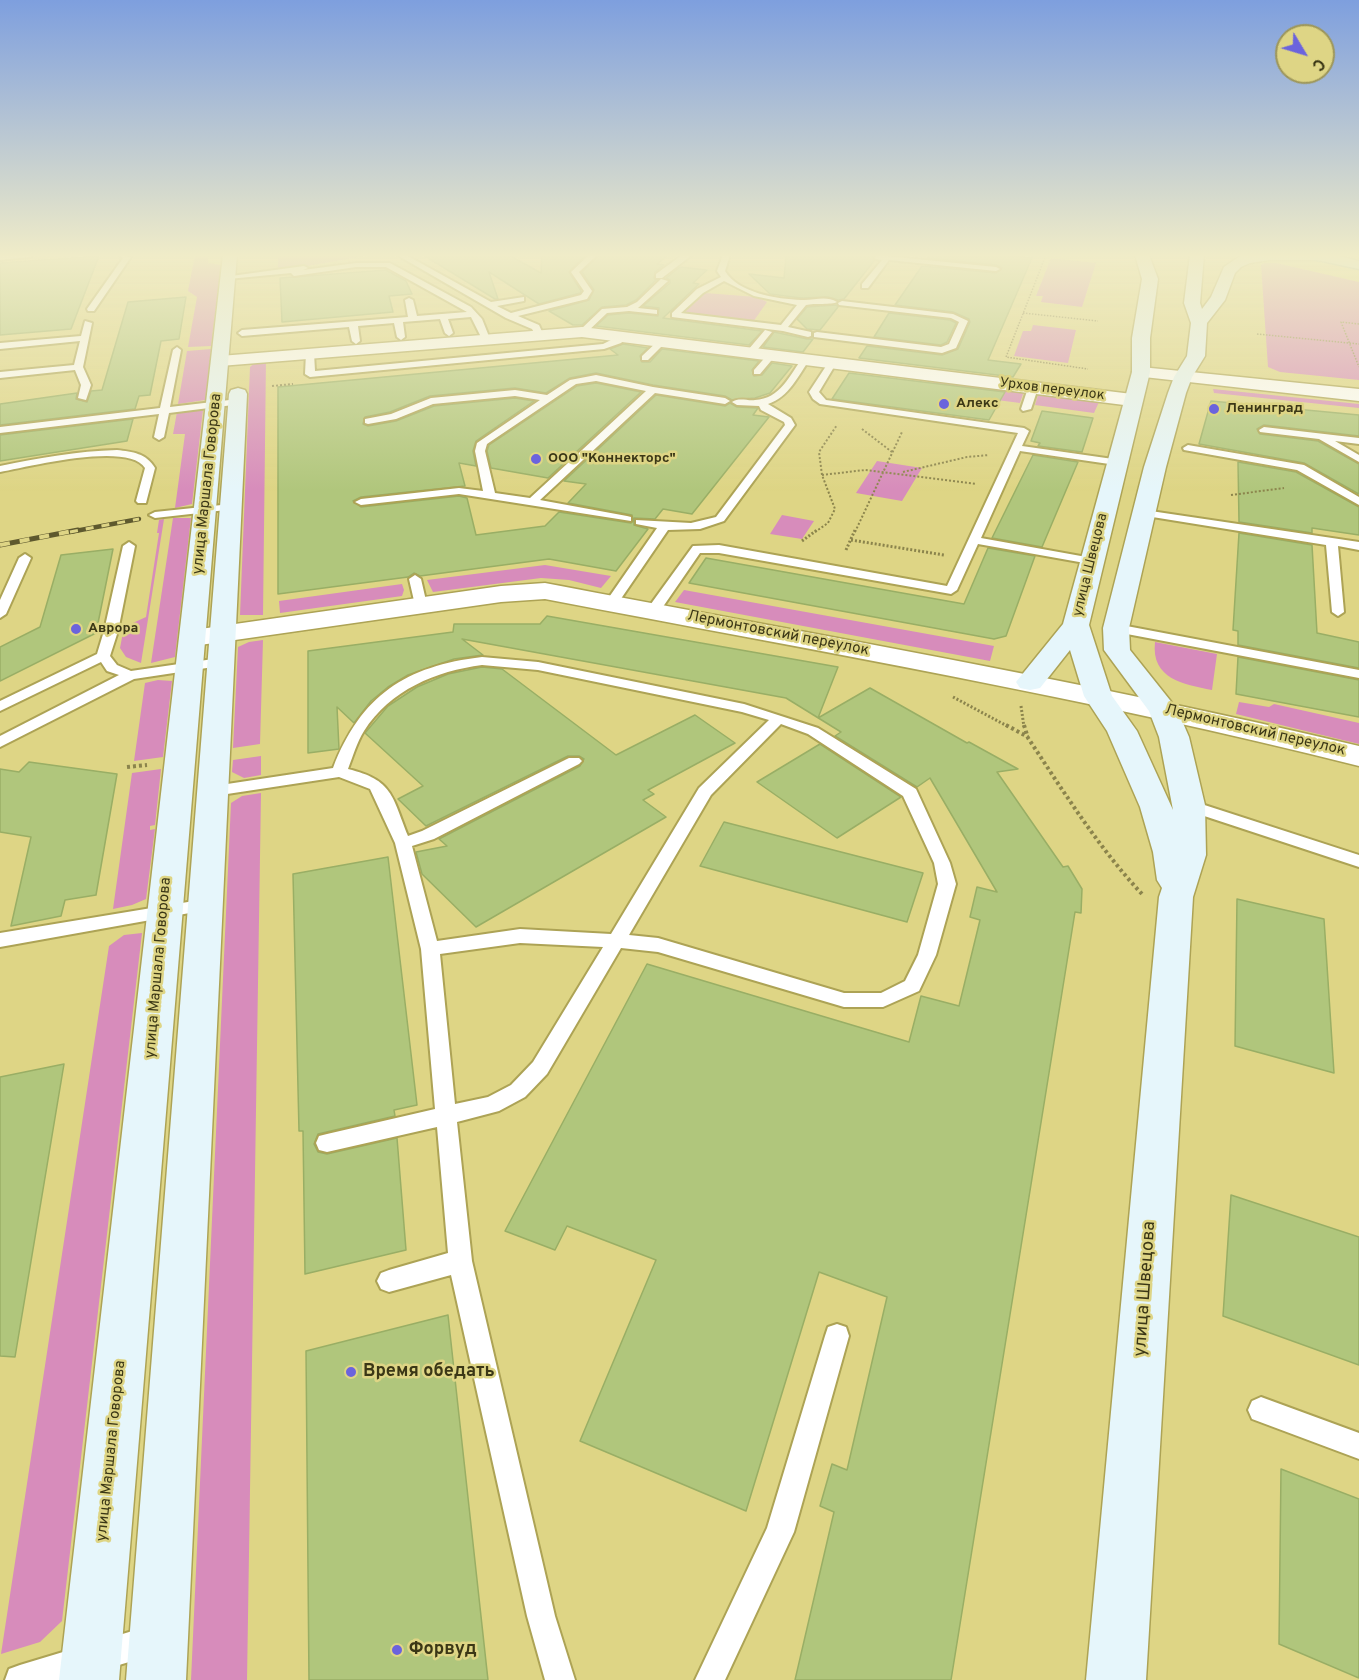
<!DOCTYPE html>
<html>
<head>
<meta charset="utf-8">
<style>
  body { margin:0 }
  #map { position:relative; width:1359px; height:1680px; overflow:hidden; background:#ded585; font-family:Overpass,sans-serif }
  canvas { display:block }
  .north { position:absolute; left:1275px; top:24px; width:60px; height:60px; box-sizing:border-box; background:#ded585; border:2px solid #9d9659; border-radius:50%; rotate:128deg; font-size:16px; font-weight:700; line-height:24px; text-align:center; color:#3b3716 }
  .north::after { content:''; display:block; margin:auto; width:21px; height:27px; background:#6b63dd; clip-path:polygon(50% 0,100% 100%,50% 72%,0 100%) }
</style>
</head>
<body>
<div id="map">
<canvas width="1359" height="1680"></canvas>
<div class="north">С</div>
</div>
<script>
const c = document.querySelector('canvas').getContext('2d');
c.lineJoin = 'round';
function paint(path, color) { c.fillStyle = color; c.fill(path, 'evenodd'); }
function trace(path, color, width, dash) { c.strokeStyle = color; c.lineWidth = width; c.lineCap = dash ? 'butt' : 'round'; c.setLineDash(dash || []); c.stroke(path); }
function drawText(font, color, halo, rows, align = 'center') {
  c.font = font + ' Overpass,sans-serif'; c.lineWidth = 5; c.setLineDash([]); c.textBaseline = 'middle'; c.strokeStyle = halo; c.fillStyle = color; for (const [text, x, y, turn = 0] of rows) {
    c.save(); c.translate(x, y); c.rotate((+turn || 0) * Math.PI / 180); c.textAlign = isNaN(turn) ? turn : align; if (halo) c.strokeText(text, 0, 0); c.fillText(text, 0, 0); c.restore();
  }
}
const green = new Path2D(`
  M195 255H209L208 263 221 265 211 346 188 347 197 297 188 291Z
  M278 255H372L278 271Z
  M1051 258 1096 263 1082 307 1041 302 1043 296H1036Z
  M1264 263H1276L1359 282V380L1280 372 1268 367 1261 265Z
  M705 293 757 297 767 302 753 322 685 312Z
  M1033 325 1076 330 1068 363 1014 356 1023 331H1031Z
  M211 349 205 400 178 404 187 351Z
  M266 359 263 615H240L250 367 256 362Z
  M935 380 1024 391 1020 403 928 391Z
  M1213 389 1359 404V408L1214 393Z
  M1039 392 1096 400 1099 402 1094 413 1035 405Z
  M203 410 192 504 175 508 185 434H173L177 412Z
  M877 461 922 468 902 501 856 493Z
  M782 515 814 521 802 539 770 534Z
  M173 518H191L175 657 151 663Z
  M164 519 141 663 126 657 120 648 124 627 146 617 159 533H157L159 520Z
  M545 565 611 576 601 588 569 580 541 578 433 592 427 580Z
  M402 584 404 590 402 596 280 613 279 601Z
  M684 590 994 646 990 661 675 602Z
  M263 640 260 744 233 748 238 647 249 642Z
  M1155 642 1217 654 1212 690C1183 684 1151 679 1155 642Z
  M158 680 172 681 163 757 134 761 145 683Z
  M1239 702 1269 707 1274 704 1359 723V744L1236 714Z
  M261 756V775L244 778 232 772 233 760Z
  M161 769 155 825 150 826V830L155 829 146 899 132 905 113 909 132 773Z
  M261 793 247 1680H191L231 803 242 796Z
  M142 933 62 1621 40 1642 1 1654 109 946 124 935Z`);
const building = new Path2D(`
  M423 255H509L541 273 542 255H585L569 272 581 291 580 293 539 304 489 272 498 299H495Z
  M599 255H668L657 264 664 265 655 272 654 278 656 280 636 300 626 305 602 307 582 325H573L549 311 589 300 594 290 582 272Z
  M786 255H874V261L844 299 838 300 828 297 801 298 770 294 749 274 784 278Z
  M929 255 977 257 978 255H1007L1032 258 988 360 1021 364 1013 377 859 358 867 346 942 355 958 349 970 322 969 319 953 312 895 305 922 266 996 273 1002 268 996 265 927 258Z
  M99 256 71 329 0 335V263Z
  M680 267 707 270 693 283 699 284 663 318 762 331 749 345 596 326 608 315 629 313 658 316 659 308 643 306 670 283V280L666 278Z
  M386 270 406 281 412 294 389 296 393 312 282 322 280 278Z
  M186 297 179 339 161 341 150 395 139 396 135 409 0 425V404L77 393 76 399 87 402 91 391 102 390 128 302Z
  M836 305 838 307 820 330 807 329 797 319 807 307Z
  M889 313 950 320 956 323 947 342 941 345 874 337Z
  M774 332 807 339H813L803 352 763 347Z
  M623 344 648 348 640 356 642 362H650L662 349 759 361 752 370 754 376 762 375 772 363 792 366 770 393 755 398 732 400 725 396 653 385 596 373 570 378 546 393 515 388 430 396 390 412 365 417 363 424 368 426 396 421 434 406 515 398 534 401 476 441 473 451 476 466 459 463 465 486 361 497 353 501 361 507 459 496 467 498 476 535 545 526 559 512 631 523 633 521 632 515 568 503 586 484 564 481 656 395 725 406 730 403 737 407 758 408 753 415 769 417 692 514 663 509 655 519 634 518V525L648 529 616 571 549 559 420 576 414 573 408 577 278 594V387L618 355 610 349Z
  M849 373 1005 392 989 420 832 399Z
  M596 383 641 392 548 478 491 468 487 451 489 445 577 386Z
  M1211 401 1359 415V436L1264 425 1257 429 1260 434 1318 441 1359 464V494L1304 463 1199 444Z
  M1042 411 1093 418 1082 452 1038 446 1040 443 1031 441Z
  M133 419 127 441 0 461V435Z
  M1033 455 1078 462 1042 547 992 538Z
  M1238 462 1296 472 1359 507V535L1312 528V533L1239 522Z
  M1239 533 1312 545 1317 633 1359 642V668L1238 645V631L1233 630Z
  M988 548 1035 556 1006 636 994 639 689 583 706 558 964 604Z
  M113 549 96 633 0 681V647L40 627 61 555Z
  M547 616 838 667 818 718 870 688 967 743 969 742 1018 769 997 772 1063 867 1068 866 1082 889 1081 913 1075 912 951 1680H795L834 1512 820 1506 832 1464 847 1470 887 1297 819 1272 746 1511 580 1441 656 1260 567 1226 555 1250 505 1231 647 964 909 1042 921 996 959 1006 980 920 970 917 977 887 997 892 930 778 917 787 835 736 841 732 786 698 462 639 483 655 454 659 408 675 388 687 371 701 354 723 337 707 339 749 308 753V651L453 632 454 624H540Z
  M1238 657 1359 680V717L1236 694Z
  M482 667 502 669 616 755 695 715 735 743 648 790 654 794 643 800 666 817 476 927 422 874 416 852 447 846 439 839 580 766 584 759 579 756H568L426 826 398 799 423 786 365 733 388 706 417 687 448 674Z
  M820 744 901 797 837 838 757 782Z
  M29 762 117 774 96 895 65 900 61 916 11 926 31 837 0 832V769L19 772Z
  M724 822 923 873 907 922 700 866Z
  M388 857 417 1105 394 1110 395 1116 318 1134 314 1144 318 1152 327 1154 397 1138 406 1250 305 1274 303 1131H299L293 874Z
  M1237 899 1324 919 1334 1073 1235 1046Z
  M64 1064 15 1357 0 1356V1077Z
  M1231 1195 1359 1237V1365L1223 1316Z
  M448 1315 488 1680H309L306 1351Z
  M1281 1469 1359 1499V1678L1279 1644Z`);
const pathFar3 = new Path2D(`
  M1046 255 1006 357 1088 369
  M1023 313 1098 321
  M1359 324 1341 322 1359 367
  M1257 334 1359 344`);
const pathFar2 = new Path2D(`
  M272 386 293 384
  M862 429 892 452
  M903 472 967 457 989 455
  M822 475 865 470 976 484
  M1231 495 1284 488
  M815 532 828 523 835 509 822 475 819 452 837 425
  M855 532 902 432`);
const pathFar1 = new Path2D(`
  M851 540 944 555
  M802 541 817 530
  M846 550 855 530
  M953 697 1009 727
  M1021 706 1024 727`);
const path = new Path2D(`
  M1006 725 1028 737
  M1024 725 1028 738C1064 792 1098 847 1142 894
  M127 767 147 765`);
const lane = new Path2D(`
  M33 255 30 257 0 260V256Z
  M118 255 131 257 94 311H88L87 309 123 258Z
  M397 255H406L491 302 524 297V301L497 306 511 313 581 295 584 291 571 272 589 255H597L579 272 592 291 587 299 518 316 539 325 543 334 539 337 536 336 532 329 506 318Z
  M682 255H692L662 278H656V274Z
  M723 255H730L725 271C738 293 777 299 801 300 814 301 825 295 837 302 832 305 814 303 806 305L788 327 811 332V336L808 337 783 331 672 317V313L697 289 721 277 717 271ZM724 281 754 296 797 305 781 325 681 313 703 293Z
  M876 255 996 267 1000 269 996 271 889 260 868 288H862V284L882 260 875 259Z
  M356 263H390L471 307 482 319 490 339 483 341 471 317 448 319 453 333 449 336 445 333 440 319 403 322 405 337 401 340 397 337 394 323 358 326 360 341 356 344 352 341 349 327 242 336 238 333 242 330 408 317 405 300 409 298 413 300 417 316 467 312 386 267H356L294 276 291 273 228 279 224 277 304 266 308 268 303 270Z
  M661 279 668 281 638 308 657 310V314L629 311 607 313 585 334 578 332 602 309 627 307 637 302Z
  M842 301 953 314 968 321 956 348 942 353 814 337V333L817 332 941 347 949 344 959 322 951 318 839 305 838 303Z
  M85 321 92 323 83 367 91 385 86 400 78 398 81 385 75 370 0 378V372L74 365 80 341 0 349V343L81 336Z
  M765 330 772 332 754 354H748V350Z
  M623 334 627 337 621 343 604 349 310 377 305 374 306 353 310 350 314 353 315 371 603 344Z
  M660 339 667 341 648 360H642V356Z
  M177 347 181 350 170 407 238 399 241 400V404L169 413 164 437 159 440 154 437 159 414 0 433V427L160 408 173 350Z
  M769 353 776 355 760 374H754V370Z
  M803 357 810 359C798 376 789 397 768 404L791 418 795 425 724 521 700 529 668 530 616 606H606L605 603 657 528 636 524V520L691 523 716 517 785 425 784 422 761 410 759 406 737 405 732 402C739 397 747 401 755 400 780 399 790 375 803 357Z
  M830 360 837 362 819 392 826 400 1024 428 1029 431 1022 446 1120 460 1121 462 1116 465 1020 451 981 538 1092 558 1096 559V565L978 544 957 590 951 594 719 553H700L658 614H648L647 611 648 608 693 546 719 545 947 586 1018 433 820 404 813 399 809 392Z
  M596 375 653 387 725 398 730 401 725 404 655 393 540 500 627 516 631 517V521L459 494 361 505 355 502 361 499 459 488 483 491 475 451 477 443 540 400 515 396 433 404 396 419 368 424 365 423V419L391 414 431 398 515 390 547 395 570 380ZM596 381 646 391 530 498 495 493 485 451 487 444 576 384Z
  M1033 385 1038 388 1031 409 1023 411 1021 409 1028 388Z
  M1264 427 1359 438V444L1335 441 1359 455V462L1319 439 1260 432 1259 430Z
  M1188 445 1304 465 1359 497V505L1297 470 1184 450 1183 448Z
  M117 450C133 452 146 453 155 468L146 503H138L136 501 145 468C129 441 27 467 0 472V466C39 458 77 451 117 450Z
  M231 504 237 507 235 509 155 518 149 515 155 512Z
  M1144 510 1359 542V550L1338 546 1344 612 1338 616 1332 612 1326 545 1140 515V511Z
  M129 542 135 546 118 631 110 656 117 665 131 671 220 658 227 662 220 666 134 679 0 747V736L119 675 107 671 101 662 0 711V701L97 654 104 631 123 546Z
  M25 554 31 558 6 614 0 618V600L19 558Z
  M415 575 421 579 427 605 426 608H416L415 605 409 579Z
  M1116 624 1359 670V678L1111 631 1109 628 1111 625Z
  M482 657 538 662 744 704 818 728 916 789 950 863 956 884 936 955 919 991 883 1007H844L658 952 621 948 547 1074 525 1097 499 1111 457 1122 472 1261 555 1616 575 1680H545L527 1616 451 1275 389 1292 381 1289 377 1281 381 1273 389 1270 448 1253 437 1127 327 1152 319 1150 316 1143 319 1136 327 1134 435 1109 421 949 395 843 370 789 339 777 214 796 206 791 214 786 333 768C361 695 406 666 482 657ZM482 665 538 670 742 712 769 720 699 788 611 934 520 929 437 941 412 846 434 839 579 764 582 761 579 758H569L422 831 408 836C392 796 393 780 348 769 353 756 357 742 364 731 390 690 436 671 482 665ZM781 724 808 734 903 796 934 863 938 884 918 955 905 981 881 993H844L658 938 629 935 711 795ZM520 943 603 947 533 1062 511 1085 488 1097 455 1104 440 954Z
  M1189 800 1359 855V867L1183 809 1181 805 1183 801Z
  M206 899 212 901 215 905 212 909 0 947V933Z
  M837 1324 846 1327 849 1336 794 1532 725 1680H695L767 1528 825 1336 828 1327Z
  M1261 1397 1359 1433V1459L1252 1419 1248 1410 1252 1401Z
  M149 1626 159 1631 164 1641 159 1651 149 1656 69 1680H5L9 1669 20 1665Z`);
const street = new Path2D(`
  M582 327 1132 394 1139 396 1142 400 1139 404 1132 406 582 337 220 366 214 365 211 361 214 357 220 356Z
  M1141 367 1359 389V401L1135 376 1132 372 1135 368Z
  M545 583C817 635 1090 682 1359 746V766C1090 698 817 651 545 599L501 602 193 646 184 644 180 638 184 632 193 630 501 586Z`);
const secondary = new Path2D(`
  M223 255H237L119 1680H59Z
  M1135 255H1149L1158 279 1150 338V372L1089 625 1112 696 1137 731 1173 810 1159 737 1149 711 1104 650 1103 628 1144 467 1168 393 1174 377 1187 356 1191 323 1184 303 1190 255H1204L1200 303 1202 309 1211 297 1224 267 1240 256H1325L1318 260H1270L1250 263 1241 267 1235 273 1225 300 1207 323 1205 356 1192 377 1186 393 1166 467 1129 628 1130 650 1177 709 1189 737 1205 805 1206 855 1193 897 1146 1680H1086L1159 897 1162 888 1157 880 1153 852 1140 807 1107 731 1084 696 1070 650 1040 688 1030 690 1020 688 1016 682 1063 624 1132 372V338L1142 279Z
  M238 388 245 390 247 394 186 1680H126L229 394 231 390Z`);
const primary = new Path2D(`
  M1306 255H1335L1359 261V269L1308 258Z`);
const railFar1 = new Path2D(`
  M70 532 139 519`);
const rail = new Path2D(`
  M0 545 78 530`);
const markers = [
  [944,404,6,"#6b63dd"],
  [1214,409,6,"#6b63dd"],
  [536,459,6,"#6b63dd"],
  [76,629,6,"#6b63dd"],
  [351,1372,6,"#6b63dd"],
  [397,1650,6,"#6b63dd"]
];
const farStreetnames = [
  ["Урхов переулок",1052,390,7],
  ["улица Швецова",1091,565,-76]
];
const farPoinames = [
  ["Алекс",956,404],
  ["Ленинград",1226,409],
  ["ООО \"Коннекторс\"",548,459],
  ["Аврора",88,629]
];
const streetNames = [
  ["улица Маршала Говорова",208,484,-84],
  ["Лермонтовский переулок",778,634,11],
  ["Лермонтовский переулок",1255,731,13],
  ["улица Маршала Говорова",159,968,-85],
  ["улица Маршала Говорова",112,1451,-84]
];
const nearStreetnames = [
  ["улица Швецова",1146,1289,-86]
];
const nearPoinames = [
  ["Время обедать",363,1372],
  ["Форвуд",409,1650]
];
paint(green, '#d78cbb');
paint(building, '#b0c67c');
trace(building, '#99ae65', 1.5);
trace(lane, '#ada355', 4);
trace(street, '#ada355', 3);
trace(secondary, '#ada355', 3);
trace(primary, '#85a5a5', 3);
trace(pathFar3, '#8b844c', 1.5, [1.5, 1.5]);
trace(pathFar2, '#8b844c', 2, [2, 2]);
trace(pathFar1, '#8b844c', 3, [2, 2]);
trace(path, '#8b844c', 4, [3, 3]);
paint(lane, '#fff');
paint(street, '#fff');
paint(secondary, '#e6f6fb');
paint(primary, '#ceecf7');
trace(railFar1, '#5e592e', 4.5);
trace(rail, '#5e592e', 5);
trace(railFar1, '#ded585', 3, [8]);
trace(rail, '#ded585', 4, [10]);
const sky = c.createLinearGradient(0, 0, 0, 491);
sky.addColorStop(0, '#7e9fde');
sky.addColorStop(0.52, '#f0ecc8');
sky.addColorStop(1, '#f0ecc800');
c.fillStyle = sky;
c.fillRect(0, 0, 1359, 491);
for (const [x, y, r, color] of markers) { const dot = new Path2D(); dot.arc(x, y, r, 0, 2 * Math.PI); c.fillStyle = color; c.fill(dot); trace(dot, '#ded585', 2); }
drawText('14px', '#3b3716', '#ded585', farStreetnames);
drawText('bold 14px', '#3b3716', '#ded585', farPoinames, 'left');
drawText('15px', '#3b3716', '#ded585', streetNames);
drawText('18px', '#3b3716', '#ded585', nearStreetnames);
drawText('bold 18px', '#3b3716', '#ded585', nearPoinames, 'left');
</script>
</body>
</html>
